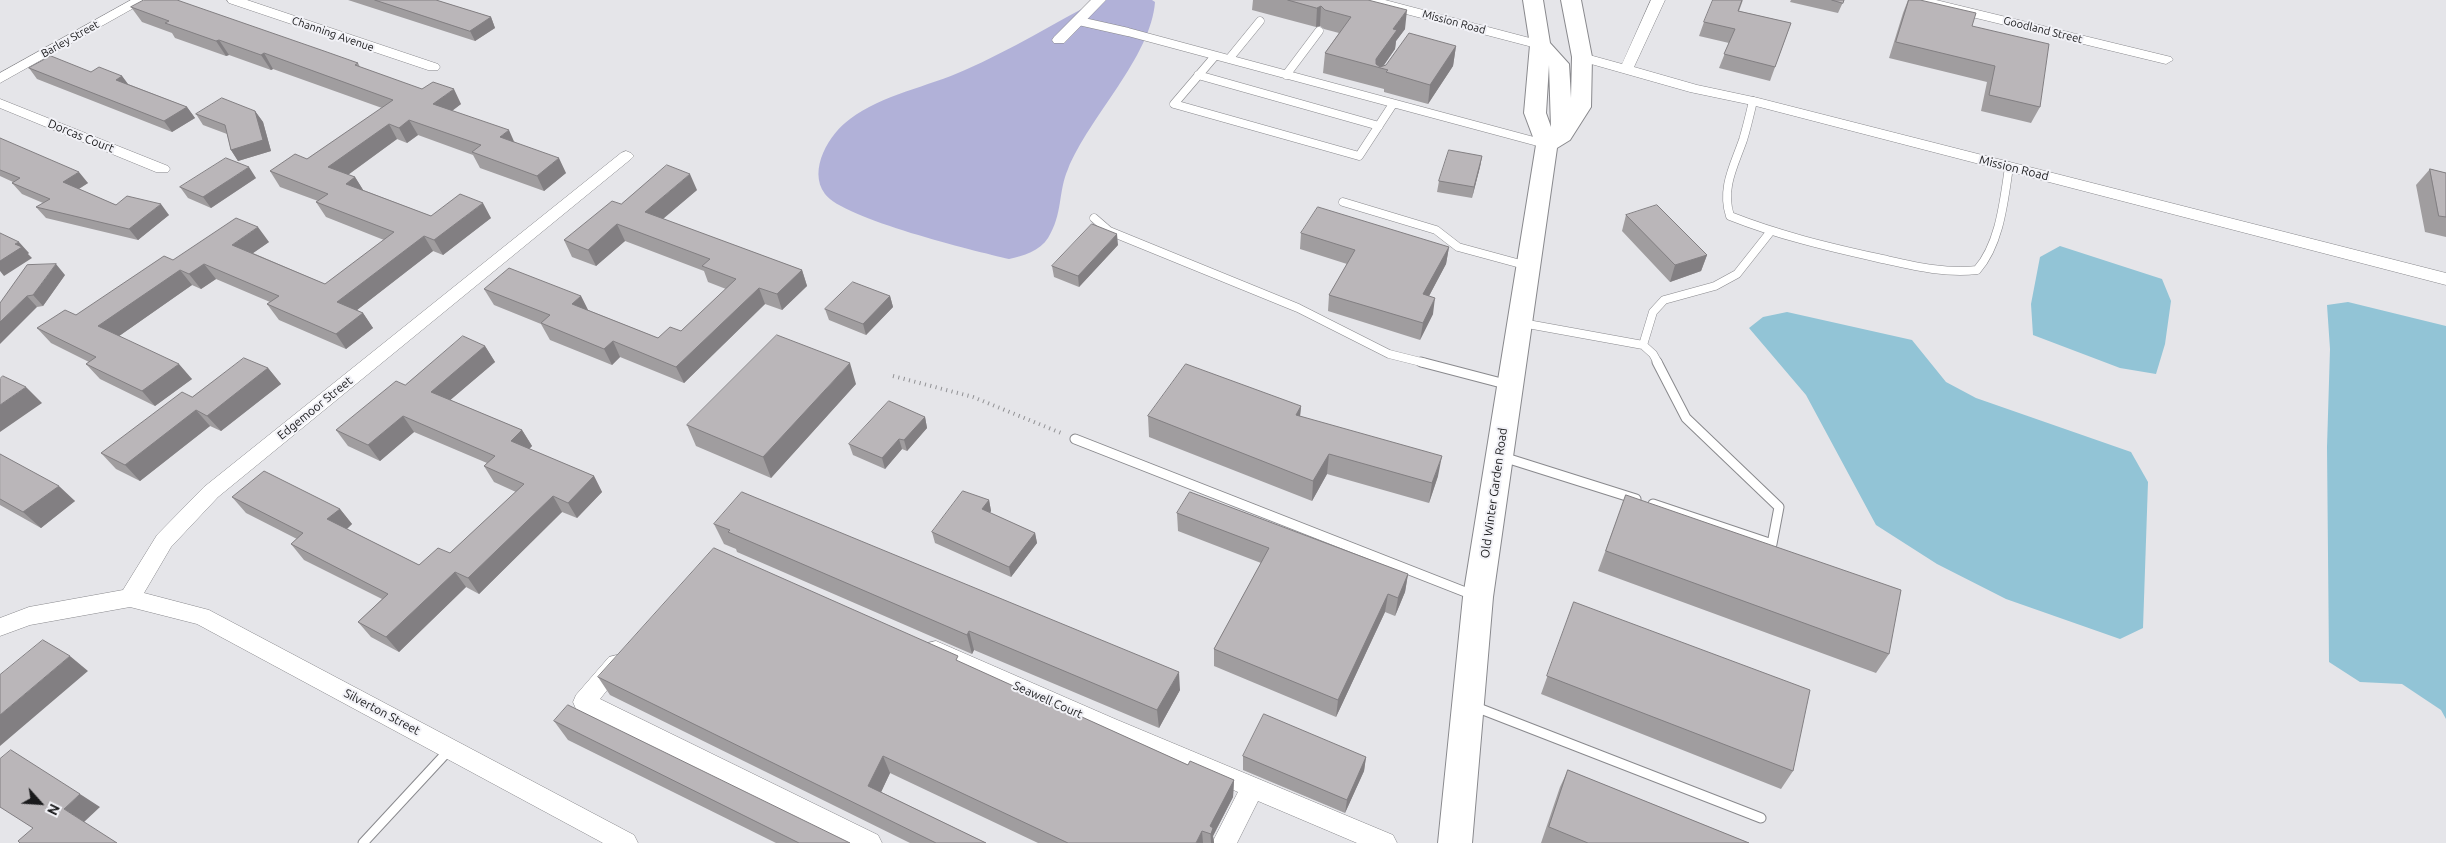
<!DOCTYPE html>
<html>
<head>
<meta charset="utf-8">
<style>
  body { margin:0 }
  #map { position:relative; width:2446px; height:843px; overflow:hidden; background:#e5e5e9; font-family:Ubuntu,sans-serif }
  canvas { display:block }
  .north { position:absolute; left:15px; top:778px; width:50px; height:50px; -webkit-text-stroke:4px #f2f2f7; paint-order:stroke; rotate:116deg; font-size:14px; font-weight:700; line-height:20px; text-align:center; color:#1a1a1c }
  .north::after { content:''; display:block; margin:auto; width:18px; height:22px; background:#1a1a1c; clip-path:polygon(50% 0,100% 100%,50% 72%,0 100%) }
</style>
</head>
<body>
<div id="map">
<canvas width="2446" height="843"></canvas>
<div class="north">N</div>
</div>
<script>
const c = document.querySelector('canvas').getContext('2d');
c.lineJoin = 'round';
function paint(path, color) { c.fillStyle = color; c.fill(path, 'evenodd'); }
function trace(path, color, width, dash) { c.strokeStyle = color; c.lineWidth = width; c.lineCap = dash ? 'butt' : 'round'; c.setLineDash(dash || []); c.stroke(path); }
function drawText(font, color, halo, rows, align = 'center') {
  c.font = font + ' Ubuntu,sans-serif'; c.lineWidth = 4; c.setLineDash([]); c.textBaseline = 'middle'; c.strokeStyle = halo; c.fillStyle = color; for (const [text, x, y, turn = 0] of rows) {
    c.save(); c.translate(x, y); c.rotate((+turn || 0) * Math.PI / 180); c.textAlign = isNaN(turn) ? turn : align; if (halo) c.strokeText(text, 0, 0); c.fillText(text, 0, 0); c.restore();
  }
}
const green = new Path2D(`
  M1099 0H1152L1155 2C1151 57 1089 117 1068 169 1058 192 1063 214 1048 238 1040 251 1023 256 1009 259 975 251 843 219 825 194 807 170 830 133 850 119 883 94 928 87 965 70 1011 50 1054 23 1099 0Z`);
const water = new Path2D(`
  M2060 246 2162 279 2171 301 2165 344 2156 374 2120 368 2033 335 2031 304 2040 257Z
  M2348 302 2446 326V719L2441 710 2402 684 2360 682 2329 662 2327 447 2330 349 2327 305Z
  M1787 312 1912 340 1946 382 1976 398 2131 452 2148 482 2143 628 2120 639 2006 599 1937 564 1876 525 1806 395 1749 328 1763 317Z`);
const path = new Path2D(`
  M893 376 973 397 1061 433`);
const serviceFar1 = new Path2D(`
  M1079 21 1128 32 1545 144
  M1215 56 1174 104 1359 156 1393 104
  M1229 59 1260 21
  M1198 75 1379 126
  M1286 75 1319 31
  M1753 101C1750 114 1747 127 1743 140 1734 166 1721 188 1730 216 1778 235 1828 247 1878 258 1910 265 1944 274 1977 270 2000 244 2004 200 2009 167
  M1343 202 1436 230 1458 247 1528 266
  M1094 218 1109 231 1298 308 1389 354 1425 363
  M1522 323 1643 345 1653 354 1658 363
  M1643 345 1653 312 1664 300 1715 286 1737 274 1771 231`);
const service = new Path2D(`
  M1421 362 1509 385
  M1075 439 1473 595
  M1503 457 1636 499
  M1653 504 1772 544 1779 507 1686 418 1657 362
  M1473 706 1761 818
  M363 843 450 749`);
const minor = new Path2D(`
  M131 0H148L0 83V73Z
  M227 0H247L438 64 440 67 438 70H428L229 3Z
  M1091 0H1106L1064 43H1054L1052 40 1054 37Z
  M1362 0H1385L1545 42 1547 45 1540 49 1364 3Z
  M1651 0H1665L1634 67 1697 85 1758 98 2446 273V285L1752 105 1690 92 1577 60 1575 57 1582 53 1622 64Z
  M1912 0H1936L2171 57 2173 60 2166 64 1914 3Z
  M0 99 168 166 170 169 168 172H156L0 108Z
  M626 151 631 153 634 156 631 159 218 497 171 547 144 593 209 610 634 835 638 843H603L197 624 130 607 30 625 0 636V618L29 607 123 590 157 535 204 487 621 153Z
  M936 641 1115 719 1393 835 1397 843H1357L1258 801 1237 843H1212L1238 792 928 657 925 650 928 643Z
  M617 655 625 657 628 664 600 699 878 835 882 843H845L576 709 573 702 576 695 609 657Z`);
const secondary = new Path2D(`
  M1523 0H1543L1550 43 1569 64 1571 98 1572 57 1561 0H1581L1592 57 1591 107 1570 140 1557 148 1493 597 1472 843H1438L1463 597 1536 145 1524 113 1530 45ZM1549 65 1551 127 1546 113Z`);
const wall = new Path2D(`
  M348 0H436L491 17 495 28 475 41Z
  M1253 0H1368L1405 29 1396 41 1395 49 1383 66 1456 46 1453 66 1428 104 1384 92V89L1323 73 1325 53 1339 33 1324 29 1320 26 1316 27 1252 10Z
  M1743 0 1739 11 1791 23 1770 81 1719 68 1729 43 1699 36 1704 22Z
  M1791 0H1844L1838 13 1790 2Z
  M1908 0 1972 26 2040 107 2031 123 1981 111 1987 82 1889 58 1903 13Z
  M131 7 358 63 360 67 461 104 452 111 515 142 566 173 544 191 480 168 473 155 418 135 407 143 397 139 348 175 355 177 363 190 431 216 491 218 443 255 433 251 357 310 363 313 373 328 346 349 279 320 267 304 270 302 216 279 201 289 192 285 119 336 192 379 155 406 100 379 86 364 89 362 51 343 37 328 76 315 173 260 269 242 253 253 325 284 384 240 326 217 316 202 318 201 280 187 270 171 307 159 382 108 273 69 271 70 229 55 226 56 175 38 172 33 142 22Z
  M29 68 91 72 122 76 128 84 187 107 195 118 172 132 37 79Z
  M255 111 263 122 271 151 238 161 231 150 227 134 203 125 196 114Z
  M0 138 88 183 79 189 116 205 169 215 138 240 46 218 36 207 43 203 22 194 12 183 13 182 0 176Z
  M1482 156 1480 167 1472 198 1437 192 1439 181Z
  M2430 169 2446 173V237L2425 232 2416 185Z
  M256 178 211 208 188 198 180 187Z
  M697 190 663 219 802 270 807 286 782 310 765 304 684 383 620 357 612 365 550 340 541 324 494 305 484 289 581 296 588 310 658 338 681 331 726 289 708 282 704 271 625 241 596 266 572 257 564 240 621 204Z
  M1626 215 1707 255 1701 271 1670 282 1622 231Z
  M1301 233 1449 247 1446 264 1429 296 1433 314 1420 340 1328 311 1329 295 1347 264 1300 249Z
  M1118 245 1079 287 1054 277 1052 266Z
  M65 275 43 306 37 307 0 303Z
  M890 296 893 307 866 335 829 320 825 309Z
  M485 346 495 362 450 400 522 430 532 446 529 449 594 476 602 492 577 518 562 512 479 594 466 587 399 652 371 637 358 622 382 599 304 560 291 544 297 539 246 513 232 497 340 509 352 524 347 529 419 565 450 553 516 492 494 482 484 466 487 463 414 432 380 461 348 446 336 430 405 385Z
  M268 368 281 384 221 431 210 426 140 481 116 469 101 453 192 397Z
  M856 384 771 478 696 446 687 425Z
  M1301 406 1300 416 1438 476 1429 503 1327 474 1312 501 1149 437 1148 416Z
  M925 417 927 428 907 451 902 449 885 469 853 455 849 444Z
  M0 454 75 501 41 528 0 505Z
  M1626 495 1889 654 1876 673 1598 571Z
  M989 500 991 511 990 513 1035 533 1037 543 1011 577 935 543 932 532Z
  M1177 513 1408 574 1405 592 1395 616 1385 612 1336 717 1214 666V649L1261 563 1178 531Z
  M714 524 1180 690 1159 728 974 650 972 654 737 552 736 549 724 544Z
  M1574 602 1793 771 1781 789 1541 694Z
  M959 662 1188 765 1234 780 1233 797 1213 836 1214 843H1038L890 773 881 792 986 843H910L610 695 598 677Z
  M554 721 850 843H776L568 740Z
  M1243 756 1366 757 1364 771 1345 813 1243 770Z
  M1568 770 1749 843H1541L1560 787Z`);
const shadedWall = new Path2D(`
  M1321 6 1320 26 1316 27 1317 8Z
  M1407 10 1405 29 1396 41 1395 49 1382 68 1375 66 1376 59 1393 29Z
  M491 17 495 28 475 41 470 31Z
  M219 40 229 55 226 56 216 41Z
  M1456 46 1453 66 1428 104 1430 85Z
  M264 53 273 69 271 70 261 55Z
  M122 76 130 87 116 80Z
  M454 89 461 104 441 119 433 104Z
  M187 107 195 118 172 132 164 121Z
  M255 111 263 122 271 151 238 161 231 150Z
  M409 120 418 135 407 143 399 128Z
  M389 124 397 139 338 182 328 167Z
  M509 130 516 146 500 137Z
  M1482 156 1480 167 1472 198 1474 187Z
  M559 158 566 173 544 191 537 176Z
  M249 167 256 178 211 208 203 197Z
  M79 172 88 183 72 193 63 182Z
  M690 174 697 190 652 228 645 212Z
  M355 177 365 193 346 184Z
  M483 203 491 218 443 255 434 240Z
  M161 204 169 215 138 240 129 229Z
  M617 224 625 241 596 266 588 250Z
  M258 227 269 242 243 260 232 245Z
  M1117 234 1118 245 1079 287 1078 276Z
  M424 236 433 251 348 317 337 302Z
  M19 242 29 253 28 254 32 258 4 276 0 271V261L15 244Z
  M1449 247 1446 264 1421 311 1423 294Z
  M1707 255 1701 271 1670 282 1675 265Z
  M56 264 65 275 43 306 33 295Z
  M204 264 216 279 201 289 189 274Z
  M180 270 192 285 112 341 98 326Z
  M802 270 807 286 782 310 777 294Z
  M759 288 765 304 684 383 676 367Z
  M27 296 37 307 0 344V322Z
  M581 296 589 312 572 304Z
  M890 296 893 307 866 335 863 324Z
  M1435 298 1433 314 1420 340 1423 323Z
  M363 313 373 328 346 349 336 334Z
  M613 341 620 357 612 365 604 349Z
  M485 346 495 362 441 408 431 392Z
  M850 363 856 384 771 478 763 457Z
  M179 364 192 379 155 406 142 391Z
  M268 368 281 384 221 431 207 416Z
  M26 387 42 403 0 432V405Z
  M1301 406 1299 427 1296 415Z
  M196 410 210 426 140 481 125 465Z
  M403 416 414 432 380 461 368 445Z
  M925 417 927 428 907 451 904 440Z
  M522 430 532 446 521 457 511 441Z
  M899 439 902 449 885 469 882 458Z
  M1329 454 1327 474 1312 501 1313 481Z
  M1442 456 1438 476 1429 503 1432 483Z
  M594 476 602 492 577 518 568 503Z
  M59 486 75 501 41 528 23 512Z
  M553 496 562 512 479 594 468 578Z
  M989 500 991 511 984 520 982 509Z
  M340 509 352 524 340 535 327 519Z
  M1035 533 1037 543 1011 577 1009 567Z
  M455 572 466 587 399 652 386 637Z
  M1408 574 1405 592 1395 616 1398 598Z
  M1388 594 1385 612 1336 717 1338 700Z
  M969 631 974 650 972 654 967 635Z
  M70 656 88 671 0 746V715Z
  M1179 672 1180 690 1159 728 1157 710Z
  M883 756 890 773 876 803 868 786Z
  M1366 757 1364 771 1345 813 1347 800Z
  M1234 780 1233 797 1213 836 1214 843H1211L1210 826Z
  M80 794 100 807 84 822 64 809Z
  M1202 831 1203 843H1196Z`);
const building = new Path2D(`
  M144 0H177L324 51 358 63 355 65 422 89 433 82 454 89 433 104 509 130 500 137 559 158 537 176 472 152 481 145 409 120 399 128 389 124 328 167 355 177 346 184 431 216 460 194 483 203 434 240 424 236 337 302 363 313 336 334 267 304 279 296 204 264 189 274 180 270 98 326 179 364 142 391 86 364 96 357 37 328 65 310 76 315 164 256 173 260 236 218 258 227 232 245 325 284 394 232 316 202 328 194 270 171 295 154 307 159 393 100 264 53 261 55 219 40 216 41 165 23 169 21 131 7Z
  M375 0H436L491 17 470 31Z
  M1288 0H1368L1407 10 1393 29 1397 30 1376 59V64L1380 67 1386 65 1409 33 1456 46 1430 85 1386 72 1388 70 1325 53 1351 17 1325 10 1321 6 1317 8Z
  M1713 0H1742L1738 11 1791 23 1775 67 1724 54 1735 29 1704 22Z
  M1832 0H1844L1843 3Z
  M1909 0H1920L1976 13 1972 26 2049 44 2040 107 1989 95 1995 66 1896 42Z
  M51 56 91 72 99 67 122 76 116 80 187 107 164 121 29 68Z
  M222 98 255 111 263 140 231 150 225 125 196 114Z
  M0 138 79 172 63 182 116 205 127 196 161 204 129 229 36 207 50 199 12 183 20 178 0 170Z
  M1449 150 1482 156 1474 187 1439 181Z
  M226 158 249 167 203 197 180 187Z
  M667 165 690 174 645 212 802 270 777 294 759 288 676 367 613 341 604 349 541 323 550 315 484 289 509 268 581 296 572 304 658 338 670 327 681 331 736 279 702 266 710 259 617 224 588 250 564 240 612 201 621 204Z
  M2430 169 2446 173V217L2439 216Z
  M1657 205 1707 255 1675 265 1626 215Z
  M1318 207 1449 247 1423 294 1435 298 1423 323 1329 295 1355 250 1301 233Z
  M1092 224 1117 234 1078 276 1052 266Z
  M0 233 19 242 15 244 22 247 0 261Z
  M56 264 33 295 27 296 0 322V303L27 265Z
  M853 282 890 296 863 324 825 309Z
  M777 335 850 363 763 457 687 425Z
  M463 336 485 346 431 392 522 430 511 441 594 476 568 503 553 496 468 578 455 572 386 637 358 622 388 594 291 544 303 533 232 497 264 471 340 509 327 519 419 565 438 548 450 553 524 484 484 466 495 456 403 416 368 445 336 430 396 381 405 385Z
  M244 358 268 368 207 416 196 410 125 465 101 453 182 392 192 397Z
  M1186 364 1301 406 1296 415 1442 456 1432 483 1329 454 1313 481 1148 416Z
  M3 376 26 387 0 405V379Z
  M889 401 925 417 904 440 899 439 882 458 849 444Z
  M0 454 59 486 23 512 0 499Z
  M963 491 989 500 982 509 1035 533 1009 567 932 532Z
  M742 492 1179 672 1157 710 969 631 967 635 728 532 730 530 714 524Z
  M1190 492 1408 574 1398 598 1388 594 1338 700 1214 649 1269 548 1177 513Z
  M1626 495 1901 590 1889 654 1606 551Z
  M714 548 958 656 956 660 1188 765 1190 761 1234 780 1210 826 1213 828 1211 834 1202 831 1196 843H1068L883 756 868 786 986 843H936L598 677Z
  M1574 602 1810 690 1793 771 1547 676Z
  M43 640 70 656 0 715V675Z
  M568 705 850 843H799L554 721Z
  M1264 714 1366 757 1347 800 1243 756Z
  M11 750 80 794 64 809 117 843H20L18 841 33 828 0 807V759Z
  M1568 770 1749 843H1588L1549 827Z`);
const farStreetnames = [
  ["Mission Road",1454,22,15],
  ["Goodland Street",2043,30,14],
  ["Channing Avenue",333,34,19],
  ["Barley Street",70,39,-29]
];
const streetNames = [
  ["Dorcas Court",81,136,22],
  ["Mission Road",2014,168,14],
  ["Edgemoor Street",315,408,-39],
  ["Old Winter Garden Road",1494,493,-82],
  ["Seawell Court",1048,700,24],
  ["Silverton Street",382,712,28]
];
paint(green, '#b1b1d8');
paint(water, '#92c4d6');
trace(serviceFar1, '#89898d', 9);
trace(service, '#89898d', 11);
trace(minor, '#89898d', 1);
trace(secondary, '#89898d', 2);
trace(path, '#919194', 4, [1, 4.5]);
trace(serviceFar1, '#fff', 8);
trace(service, '#fff', 9);
paint(minor, '#fff');
paint(secondary, '#fff');
paint(wall, '#a09d9f');
paint(shadedWall, '#827f82');
paint(building, '#bab6b9');
trace(building, '#827f82', 1);
drawText('11px', '#1a1a1c', '#f2f2f7', farStreetnames);
drawText('12px', '#1a1a1c', '#f2f2f7', streetNames);
</script>
</body>
</html>
